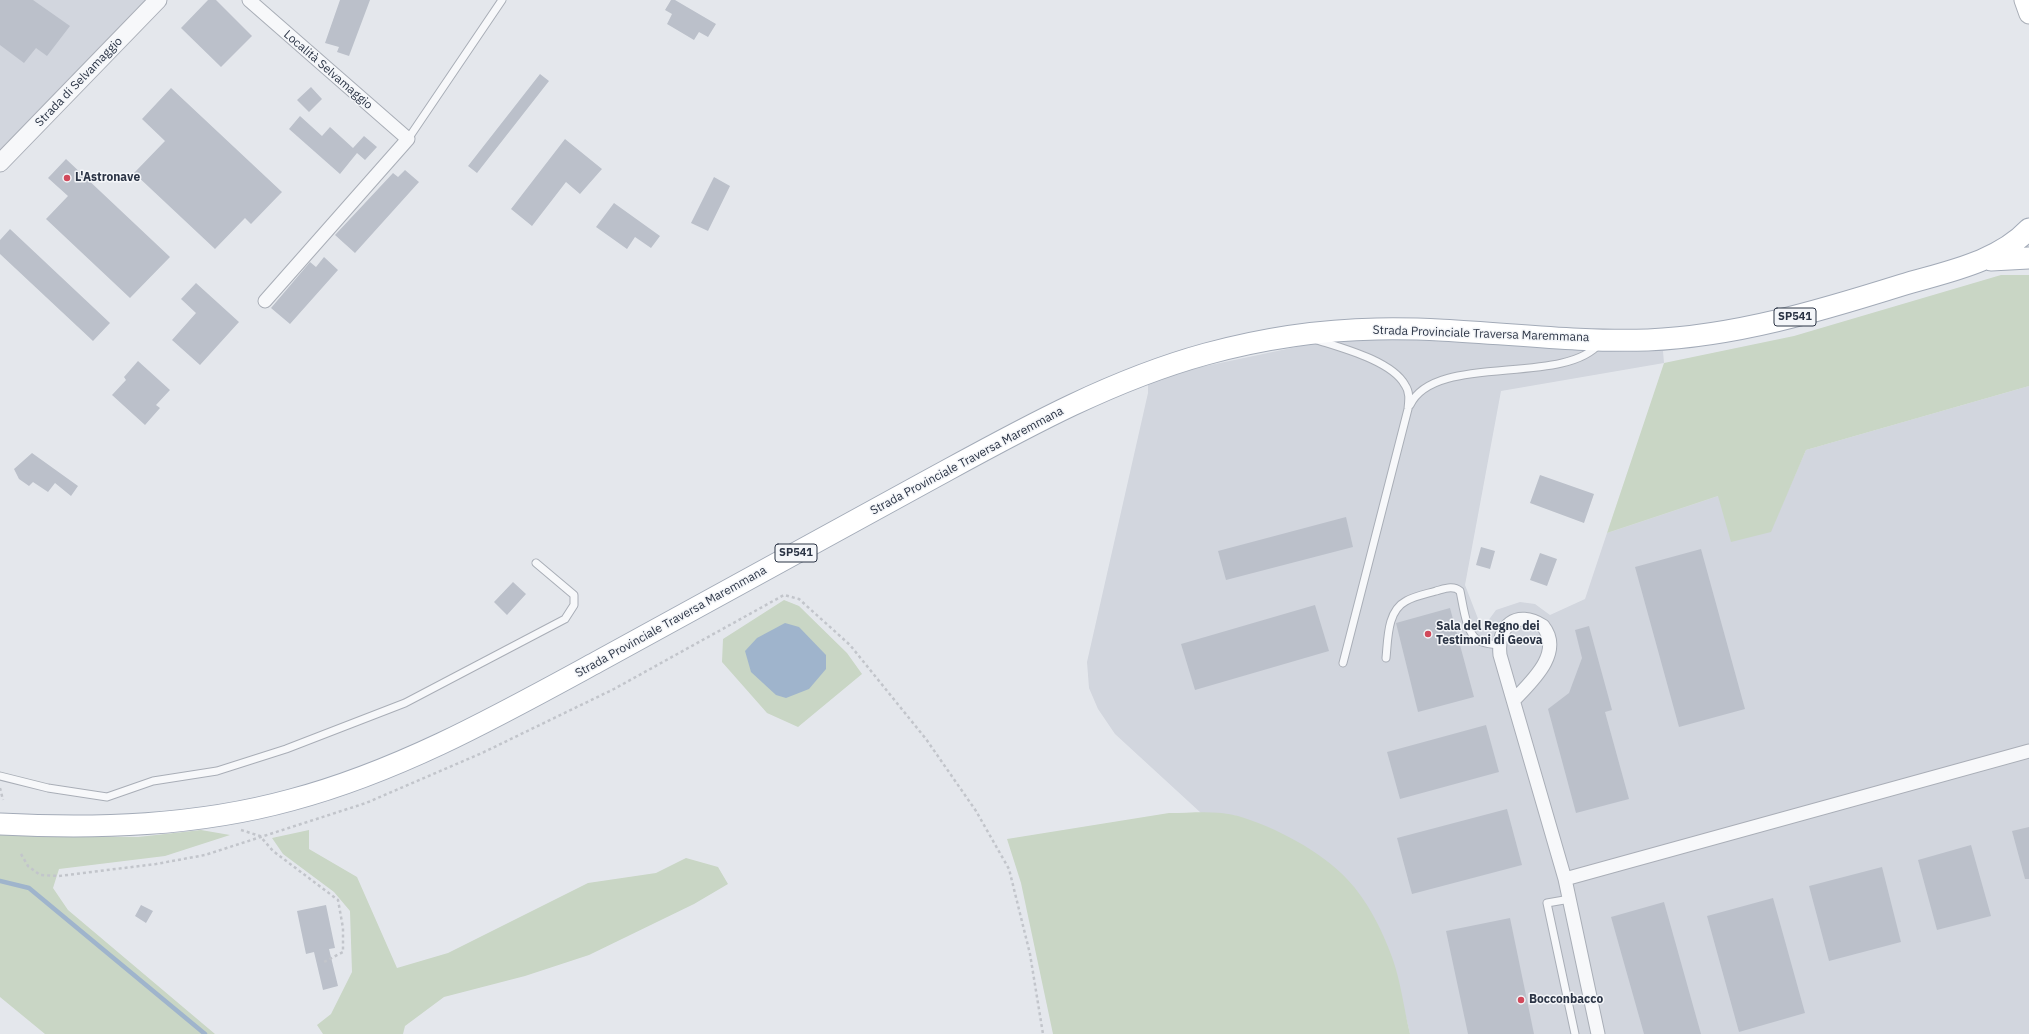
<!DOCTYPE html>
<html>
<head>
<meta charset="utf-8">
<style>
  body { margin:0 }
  canvas { display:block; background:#e4e7ec }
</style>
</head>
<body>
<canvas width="2029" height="1034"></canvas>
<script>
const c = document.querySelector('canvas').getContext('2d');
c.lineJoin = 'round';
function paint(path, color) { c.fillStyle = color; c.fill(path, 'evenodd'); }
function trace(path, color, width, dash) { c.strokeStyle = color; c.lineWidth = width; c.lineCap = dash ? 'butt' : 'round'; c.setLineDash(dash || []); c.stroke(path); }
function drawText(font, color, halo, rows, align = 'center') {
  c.font = font + ' "IBM Plex Sans",sans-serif'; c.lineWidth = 3; c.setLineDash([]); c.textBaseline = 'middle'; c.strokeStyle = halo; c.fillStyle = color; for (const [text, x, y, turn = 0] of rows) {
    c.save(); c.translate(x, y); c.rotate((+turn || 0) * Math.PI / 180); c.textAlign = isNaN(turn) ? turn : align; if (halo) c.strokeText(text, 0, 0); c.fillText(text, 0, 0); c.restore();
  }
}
const built = new Path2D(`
  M0 0H158L0 163Z
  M1399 339 1626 352 1663 351 1664 363 1501 391 1465 585 1482 629 1496 610 1520 602 1535 604 1550 615 1585 599 1607 533 1718 496 1770 532 1806 450 2029 386V1034H1410L1392 958 1237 816 1201 813 1115 734 1098 709 1089 688 1087 662 1148 393V383L1201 367 1301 346 1353 340Z`);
const green = new Path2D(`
  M2001 275H2029V386L1806 450 1771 532 1731 542 1718 496 1607 533 1664 363 1794 336Z
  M784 600 799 606 847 653 862 674 798 727 767 713 722 662 723 639Z
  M1169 813C1191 813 1217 810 1238 816 1275 827 1321 851 1347 879 1368 901 1382 930 1392 957 1401 982 1404 1009 1410 1034H1053L1021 883 1007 839Z
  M201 830 230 835 165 856 59 869 53 888 68 910 215 1034H45L0 997V833L49 836 138 837Z
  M309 830V849L357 877 397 968 448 953 588 883 656 873 686 858 718 867 728 884 694 904 589 955 525 976 444 997 405 1026 403 1034H323L317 1025 331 1014 352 972 350 911 334 892 283 854 272 838Z`);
const water = new Path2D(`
  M785 623 799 627 826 655V669L809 689 786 698 776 695 751 672 745 651 757 638Z`);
const stream = new Path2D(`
  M0 881 29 888 205 1034`);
const building = new Path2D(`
  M0 0H33L70 26 47 56 36 48 24 63 0 45Z
  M208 0H216L252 36 221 67 181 28Z
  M340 0H370L349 56 337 52 339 47 325 43Z
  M671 0H675L716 24 708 37 699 32 694 40 667 24 672 14 665 10Z
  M540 74 549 81 477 173 468 166Z
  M311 87 322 99 309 112 297 100Z
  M171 88 282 192 251 224 245 218 215 249 134 173 165 141 142 119Z
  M300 116 322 136 330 127 353 148 364 136 377 147 365 160 357 153 340 174 289 129Z
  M565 139 602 169 580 194 566 182 532 226 511 209Z
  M66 159 170 257 130 298 46 219 68 196 48 178Z
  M405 170 419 182 355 253 335 235 393 173 398 177Z
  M714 177 730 186 708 231 691 223Z
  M614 203 660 236 651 248 635 237 627 249 596 227Z
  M10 229 110 323 93 341 0 254V240Z
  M324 257 338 270 290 324 271 308 310 262 316 267Z
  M196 283 239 322 200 365 172 340 196 313 181 299Z
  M138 361 170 390 156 405 160 408 145 425 112 395 126 380 124 377Z
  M32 453 78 486 71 496 55 483 48 492 33 482 29 486 19 479 14 469Z
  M1540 475 1594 494 1584 523 1530 503Z
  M1346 517 1353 547 1226 580 1218 551Z
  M1481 547 1495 551 1490 569 1476 565Z
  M1701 549 1745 709 1679 727 1635 567Z
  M1540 553 1557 559 1547 586 1530 580Z
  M513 582 526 594 507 615 494 602Z
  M1315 605 1329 651 1195 690 1181 644Z
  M1450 608 1474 697 1418 712 1396 623Z
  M1589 626 1612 710 1605 712 1629 799 1576 813 1548 709 1569 693 1582 658 1575 630Z
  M1486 725 1499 772 1400 799 1387 752Z
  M1507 809 1522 865 1412 894 1397 838Z
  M2029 827V879H2025L2012 831Z
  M1971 845 1991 916 1937 930 1918 860Z
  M1882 867 1901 942 1829 961 1809 886Z
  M1773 898 1805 1013 1739 1032 1707 916Z
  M1664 902 1701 1034H1644L1611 917Z
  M141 905 153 911 146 923 135 916Z
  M326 905 335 948 329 949 338 986 323 990 314 952 306 954 297 911Z
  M1510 918 1534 1034H1468L1446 931Z`);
const path = new Path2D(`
  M0 788 3 800
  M241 830 260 836 273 851 338 900 343 928V952L324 962
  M21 854 28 866 40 875 59 876 156 864 205 855 366 803 482 753 614 689 784 595 799 599 850 645 926 739 976 811 1009 869 1030 954 1043 1034`);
const service = new Path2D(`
  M408 139 502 0
  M1317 340C1342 348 1392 361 1405 385 1410 392 1409 400 1408 409L1343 663
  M1410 405C1435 352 1564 387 1600 343
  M1386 658C1388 639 1387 611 1406 601 1415 596 1426 594 1436 591 1444 589 1453 585 1460 591 1463 604 1466 634 1478 640 1484 644 1492 644 1499 645
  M0 776 48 788 107 797 153 781 217 771 286 749 405 703 565 619 574 605V595L536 563
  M1570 899 1547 903 1575 1034`);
const minor = new Path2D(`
  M249 0 408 139 265 301
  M1514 700C1531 682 1564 653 1543 626 1516 609 1497 626 1500 655L1565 879 1598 1034
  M1565 879 2029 751`);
const tertiary = new Path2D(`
  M0 163 158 0`);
const secondary = new Path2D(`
  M2024 0 2029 14`);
const primary = new Path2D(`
  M1991 260 2029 258
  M0 824C97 829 196 826 291 800 400 771 498 716 597 662 705 603 812 544 920 485 1012 435 1104 382 1206 354 1261 339 1320 330 1377 329 1468 327 1558 343 1648 340 1736 336 1819 311 1902 285 1945 272 1997 263 2029 229`);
const markers = [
  [67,178,4,"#d1495b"],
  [1428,634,4,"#d1495b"],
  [1521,1000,4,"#d1495b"]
];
const shields = [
  [1795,317,42],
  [796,553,42]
];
const shieldNames = [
  ["SP541",1795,317],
  ["SP541",796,553]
];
const streetNames = [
  ["Località Selvamaggio",328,70,41],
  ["Strada di Selvamaggio",79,82,-46],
  ["Strada Provinciale Traversa Maremmana",1481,334,2],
  ["Strada Provinciale Traversa Maremmana",967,461,-28],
  ["Strada Provinciale Traversa Maremmana",671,622,-29]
];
const poiNames = [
  ["L'Astronave",75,178],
  ["Sala del Regno dei",1436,627],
  ["Testimoni di Geova",1436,641],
  ["Bocconbacco",1529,1000]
];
paint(built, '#d2d6de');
paint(green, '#c9d6c5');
paint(water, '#9fb4cc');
trace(stream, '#9fb4cc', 4.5);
paint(building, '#bbc0ca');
trace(service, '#a9aeb7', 9);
trace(minor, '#a9aeb7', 15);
trace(tertiary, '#a9aeb7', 19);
trace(secondary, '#a9aeb7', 21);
trace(primary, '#a3abb8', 23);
trace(path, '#c2c5cb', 2.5, [3, 3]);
trace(service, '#f7f8fa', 7);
trace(minor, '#f7f8fa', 13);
trace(tertiary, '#f7f8fa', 17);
trace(secondary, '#fff', 19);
trace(primary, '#fff', 21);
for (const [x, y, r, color] of markers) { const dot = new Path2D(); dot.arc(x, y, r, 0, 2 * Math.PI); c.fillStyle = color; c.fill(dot); trace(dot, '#f4f6f9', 1.5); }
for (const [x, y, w] of shields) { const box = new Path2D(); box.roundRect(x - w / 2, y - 9, w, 18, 3); c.fillStyle = '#f4f6f9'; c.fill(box); trace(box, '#2b3445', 1); }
drawText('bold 11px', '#2b3445', null, shieldNames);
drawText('12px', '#2b3445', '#f4f6f9', streetNames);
drawText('bold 12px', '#2b3445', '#f4f6f9', poiNames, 'left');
</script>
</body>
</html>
